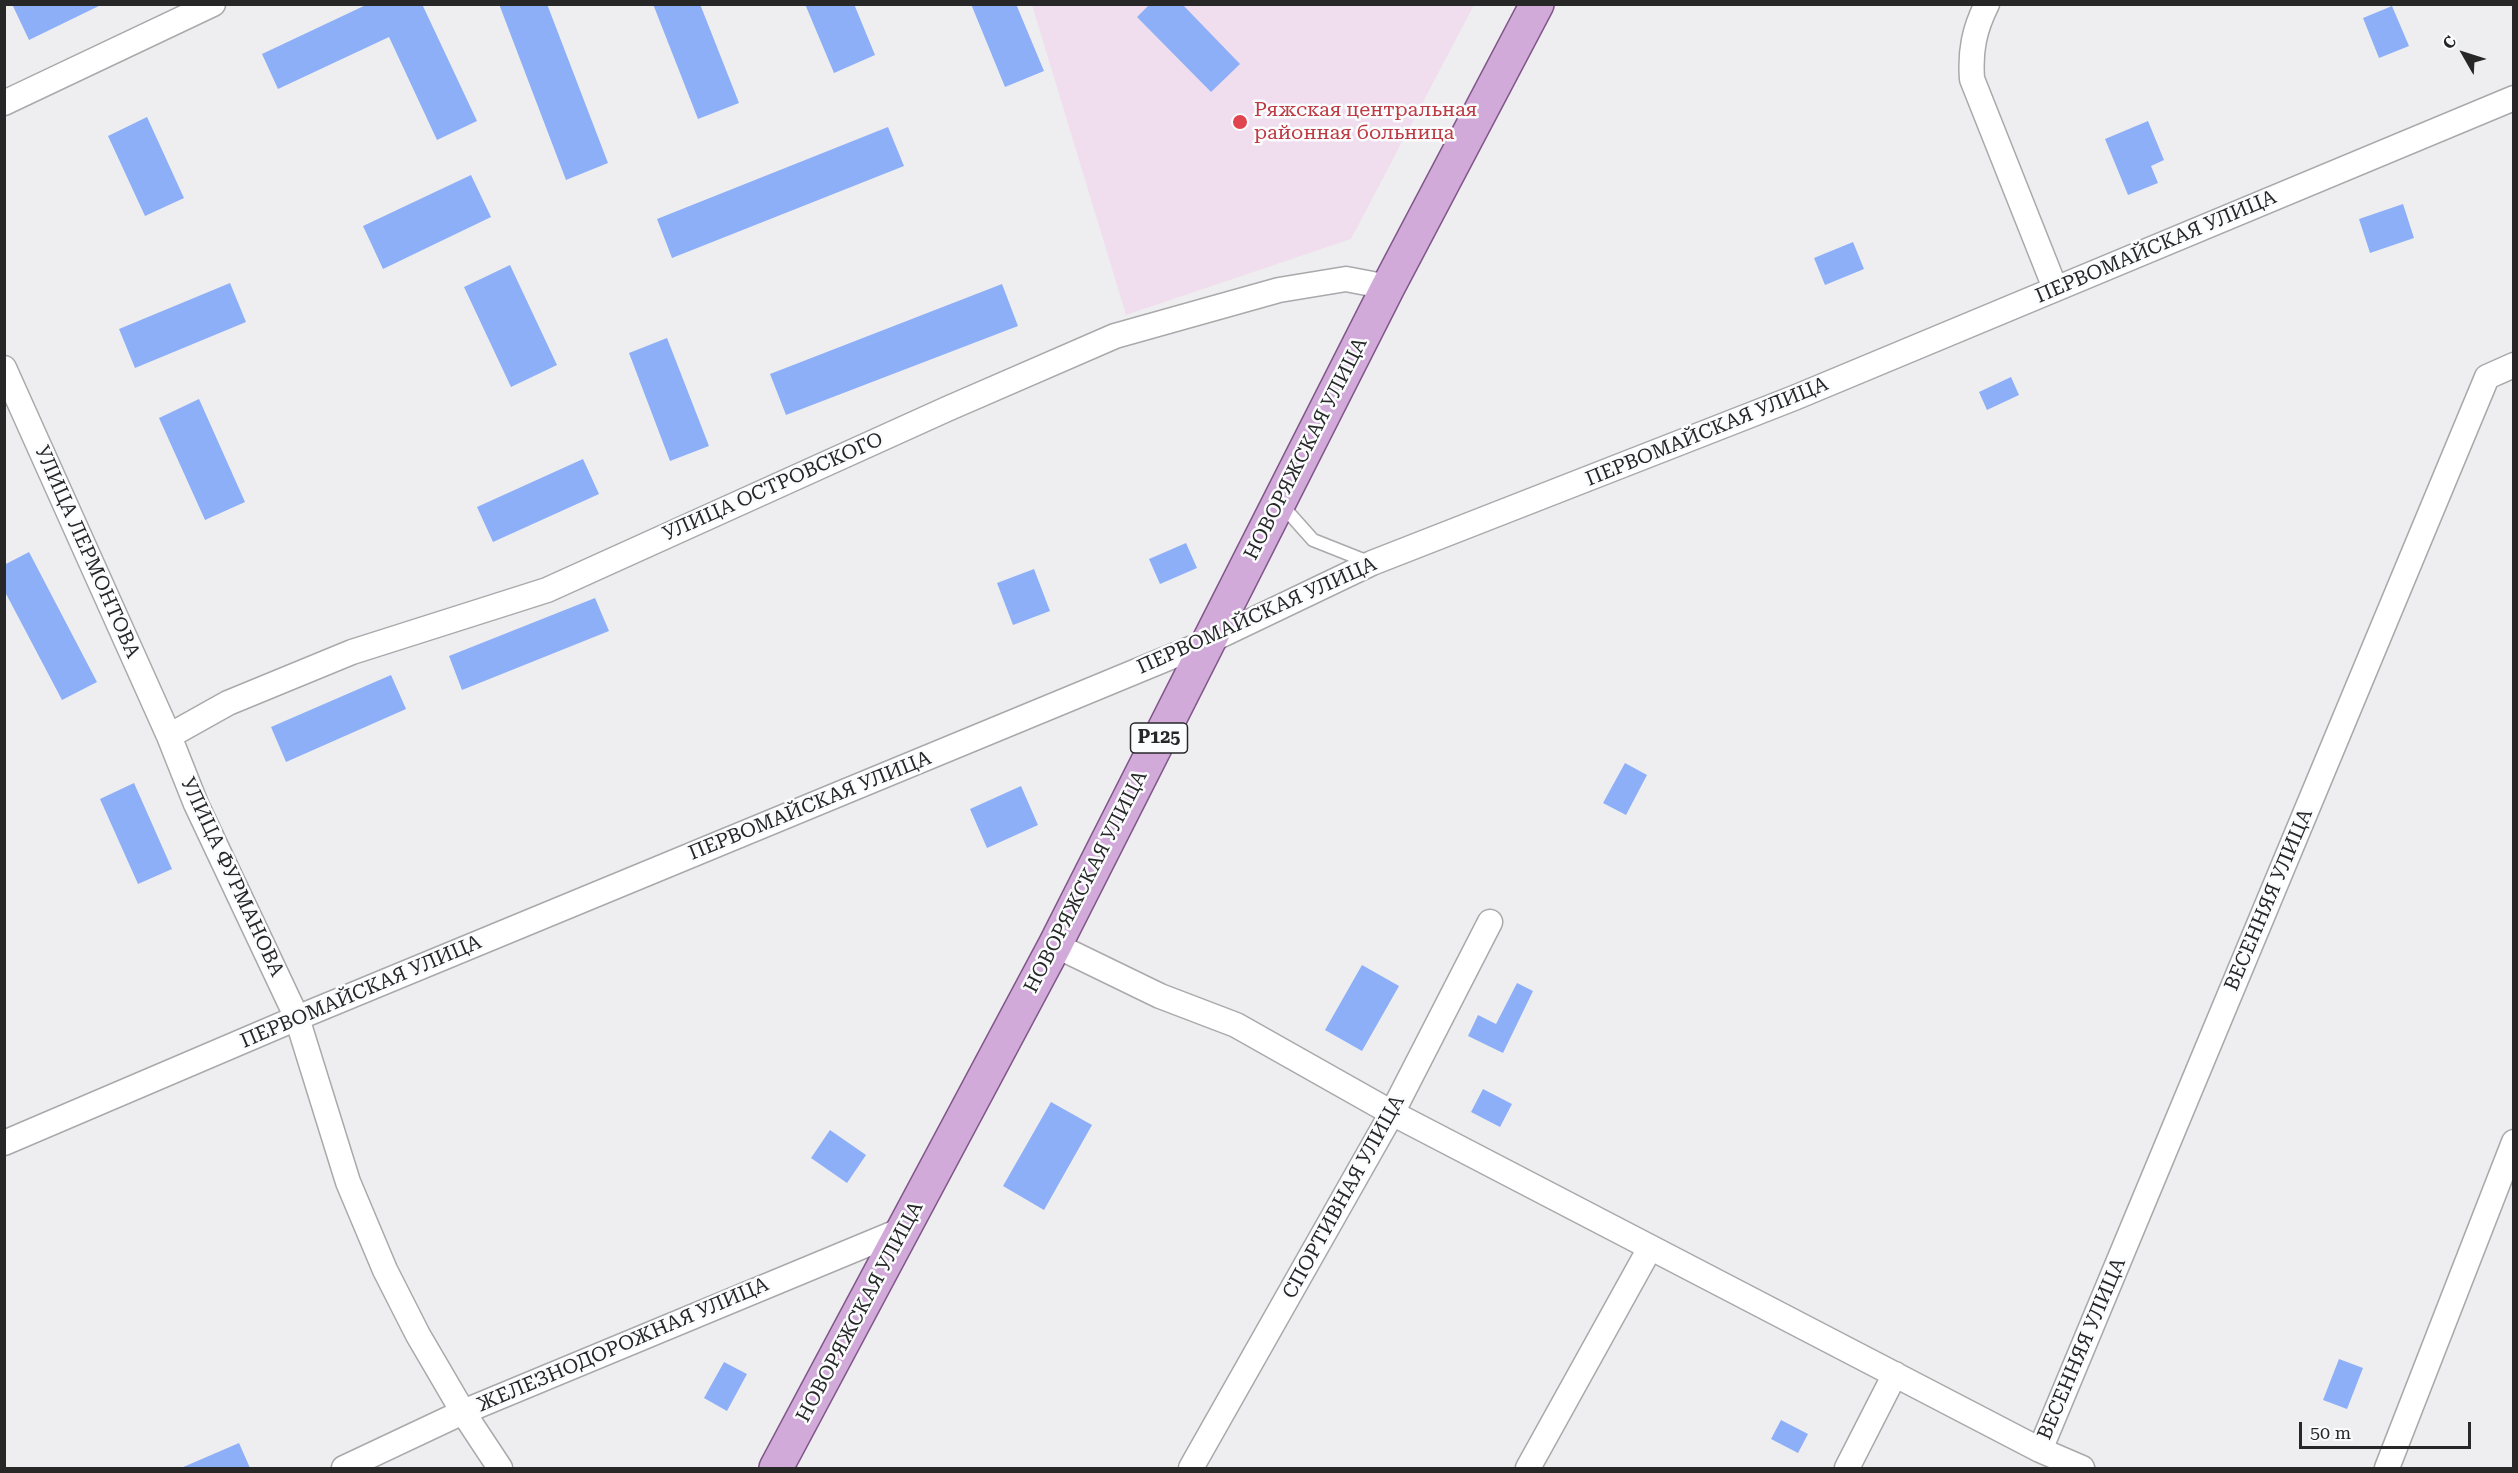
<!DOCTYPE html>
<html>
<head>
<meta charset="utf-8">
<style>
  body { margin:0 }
  #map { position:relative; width:2518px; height:1473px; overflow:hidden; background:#eeeef0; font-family:"Roboto Serif",serif }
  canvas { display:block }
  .frame { position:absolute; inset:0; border:6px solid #272728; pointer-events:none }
  .north { position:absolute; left:2434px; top:24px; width:60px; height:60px; -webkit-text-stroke:4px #fbfcfd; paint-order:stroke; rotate:309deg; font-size:16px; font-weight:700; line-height:24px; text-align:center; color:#272728 }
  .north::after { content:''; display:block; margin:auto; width:21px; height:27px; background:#272728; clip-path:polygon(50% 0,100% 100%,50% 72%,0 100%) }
  .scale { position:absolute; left:2299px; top:1422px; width:172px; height:27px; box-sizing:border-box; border:3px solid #272728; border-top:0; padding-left:8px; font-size:18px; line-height:21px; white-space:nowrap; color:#272728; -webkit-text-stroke:4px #fbfcfd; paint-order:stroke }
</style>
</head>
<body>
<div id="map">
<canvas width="2518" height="1473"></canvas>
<div class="frame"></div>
<div class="north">С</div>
<div class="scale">50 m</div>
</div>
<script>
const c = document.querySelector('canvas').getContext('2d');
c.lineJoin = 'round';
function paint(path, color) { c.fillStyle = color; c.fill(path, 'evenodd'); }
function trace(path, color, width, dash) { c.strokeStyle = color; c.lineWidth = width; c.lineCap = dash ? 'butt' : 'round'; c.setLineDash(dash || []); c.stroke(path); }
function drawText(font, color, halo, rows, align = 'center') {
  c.font = font + ' "Roboto Serif",serif'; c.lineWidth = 5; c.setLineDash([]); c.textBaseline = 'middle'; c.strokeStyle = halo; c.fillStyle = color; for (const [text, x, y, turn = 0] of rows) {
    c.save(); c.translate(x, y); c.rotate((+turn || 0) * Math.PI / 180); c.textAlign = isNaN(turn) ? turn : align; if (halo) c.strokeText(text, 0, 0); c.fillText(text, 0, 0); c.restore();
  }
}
const medical = new Path2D(`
  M1032 5H1474L1351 239 1126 315Z`);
const building = new Path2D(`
  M12 4H103L29 40Z
  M368 4H422L477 121 437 140 389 37 278 89 262 54Z
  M499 4H547L608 163 566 180Z
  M653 4H700L739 103 698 119Z
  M805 4H854L875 55 834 73Z
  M971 4H1016L1044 71 1005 87Z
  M1150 4H1182L1240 64 1211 92 1137 17Z
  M2392 6 2409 46 2379 58 2363 18Z
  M147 117 184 198 145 216 108 136Z
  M2148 121 2164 160 2151 166 2158 183 2128 195 2105 139Z
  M888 127 904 166 672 258 657 219Z
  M471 175 491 217 383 269 363 226Z
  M2403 204 2414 238 2370 253 2359 219Z
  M1853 242 1864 269 1825 285 1814 258Z
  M510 265 557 365 511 387 464 287Z
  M230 283 246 322 135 368 119 329Z
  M1002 284 1018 326 786 415 770 374Z
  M667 338 709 446 670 461 629 353Z
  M2011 377 2019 395 1987 410 1979 392Z
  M199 399 245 502 205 520 159 418Z
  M583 459 599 494 493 542 477 507Z
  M1186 543 1197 568 1160 584 1149 559Z
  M29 552 97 682 62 700 4 590V565Z
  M1034 569 1050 611 1013 625 997 583Z
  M595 598 609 631 462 690 449 656Z
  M391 675 406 709 286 762 271 727Z
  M1625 763 1647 775 1626 815 1603 803Z
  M134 783 172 869 138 884 100 799Z
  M1021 786 1038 825 987 848 970 809Z
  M1362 965 1399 986 1362 1051 1325 1030Z
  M1517 983 1533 991 1503 1053 1468 1036 1478 1015 1496 1024Z
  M1483 1089 1512 1104 1500 1127 1471 1112Z
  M1051 1102 1092 1125 1044 1210 1003 1186Z
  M830 1130 866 1155 847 1183 811 1158Z
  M2339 1359 2363 1368 2347 1409 2323 1400Z
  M724 1362 747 1374 727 1411 704 1398Z
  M1781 1420 1808 1434 1798 1453 1771 1439Z
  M239 1443 250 1468H181Z`);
const lane = new Path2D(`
  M1280 503 1313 540 1371 563`);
const street = new Path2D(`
  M1987 4C1974 30 1970 51 1972 79L2055 288
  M4 103 213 4
  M4 368 169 736 196 804 297 1018 348 1182 385 1270 418 1335 463 1412 500 1468
  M169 736 228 703 352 652 547 590 947 409 1115 336 1279 290 1346 279 1388 287
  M1055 945 1160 996 1236 1025 1392 1113 2040 1450 2082 1468
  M4 1143 297 1018 1207 642 1372 563 1794 398 2514 98
  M2040 1450 2487 377 2514 365
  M344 1468 463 1412 904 1229
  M1191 1468 1392 1113 1490 922
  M1528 1468 1650 1248
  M1847 1468 1895 1374
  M2387 1468 2514 1142`);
const primary = new Path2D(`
  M776 1468 1055 945 1388 287 1537 4`);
const markers = [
  [1240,122,8,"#e0444e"]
];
const shields = [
  [1159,738,57]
];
const shieldNames = [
  ["Р125",1159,738]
];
const healthNames = [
  ["Ряжская центральная",1254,110],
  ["районная больница",1254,133]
];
const streetNames = [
  ["ПЕРВОМАЙСКАЯ УЛИЦА",2156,247,-23],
  ["ПЕРВОМАЙСКАЯ УЛИЦА",1707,432,-22],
  ["НОВОРЯЖСКАЯ УЛИЦА",1306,449,-63],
  ["УЛИЦА ОСТРОВСКОГО",773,487,-24],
  ["УЛИЦА ЛЕРМОНТОВА",87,552,66],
  ["ПЕРВОМАЙСКАЯ УЛИЦА",1257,616,-24],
  ["ПЕРВОМАЙСКАЯ УЛИЦА",810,806,-22],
  ["УЛИЦА ФУРМАНОВА",232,877,65],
  ["НОВОРЯЖСКАЯ УЛИЦА",1086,882,-63],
  ["ВЕСЕННЯЯ УЛИЦА",2269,900,-67],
  ["ПЕРВОМАЙСКАЯ УЛИЦА",361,992,-23],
  ["СПОРТИВНАЯ УЛИЦА",1344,1197,-61],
  ["НОВОРЯЖСКАЯ УЛИЦА",860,1312,-62],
  ["ЖЕЛЕЗНОДОРОЖНАЯ УЛИЦА",623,1345,-23],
  ["ВЕСЕННЯЯ УЛИЦА",2082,1349,-67]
];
paint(medical, '#f0deef');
paint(building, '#8daff8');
trace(lane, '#a9a9ab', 15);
trace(street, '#a9a9ab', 27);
trace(primary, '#81578a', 36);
trace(lane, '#fff', 12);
trace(street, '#fff', 24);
trace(primary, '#d1aad9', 33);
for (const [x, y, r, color] of markers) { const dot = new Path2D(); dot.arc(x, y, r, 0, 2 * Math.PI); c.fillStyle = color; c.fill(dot); trace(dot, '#fbfcfd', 2); }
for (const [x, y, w] of shields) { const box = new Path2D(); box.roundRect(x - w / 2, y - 15, w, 30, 4.5); c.fillStyle = '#fbfcfd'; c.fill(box); trace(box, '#272728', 1.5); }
drawText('bold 18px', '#272728', null, shieldNames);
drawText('20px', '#be3a42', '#fbfcfd', healthNames, 'left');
drawText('20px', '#272728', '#fbfcfd', streetNames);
</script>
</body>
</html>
